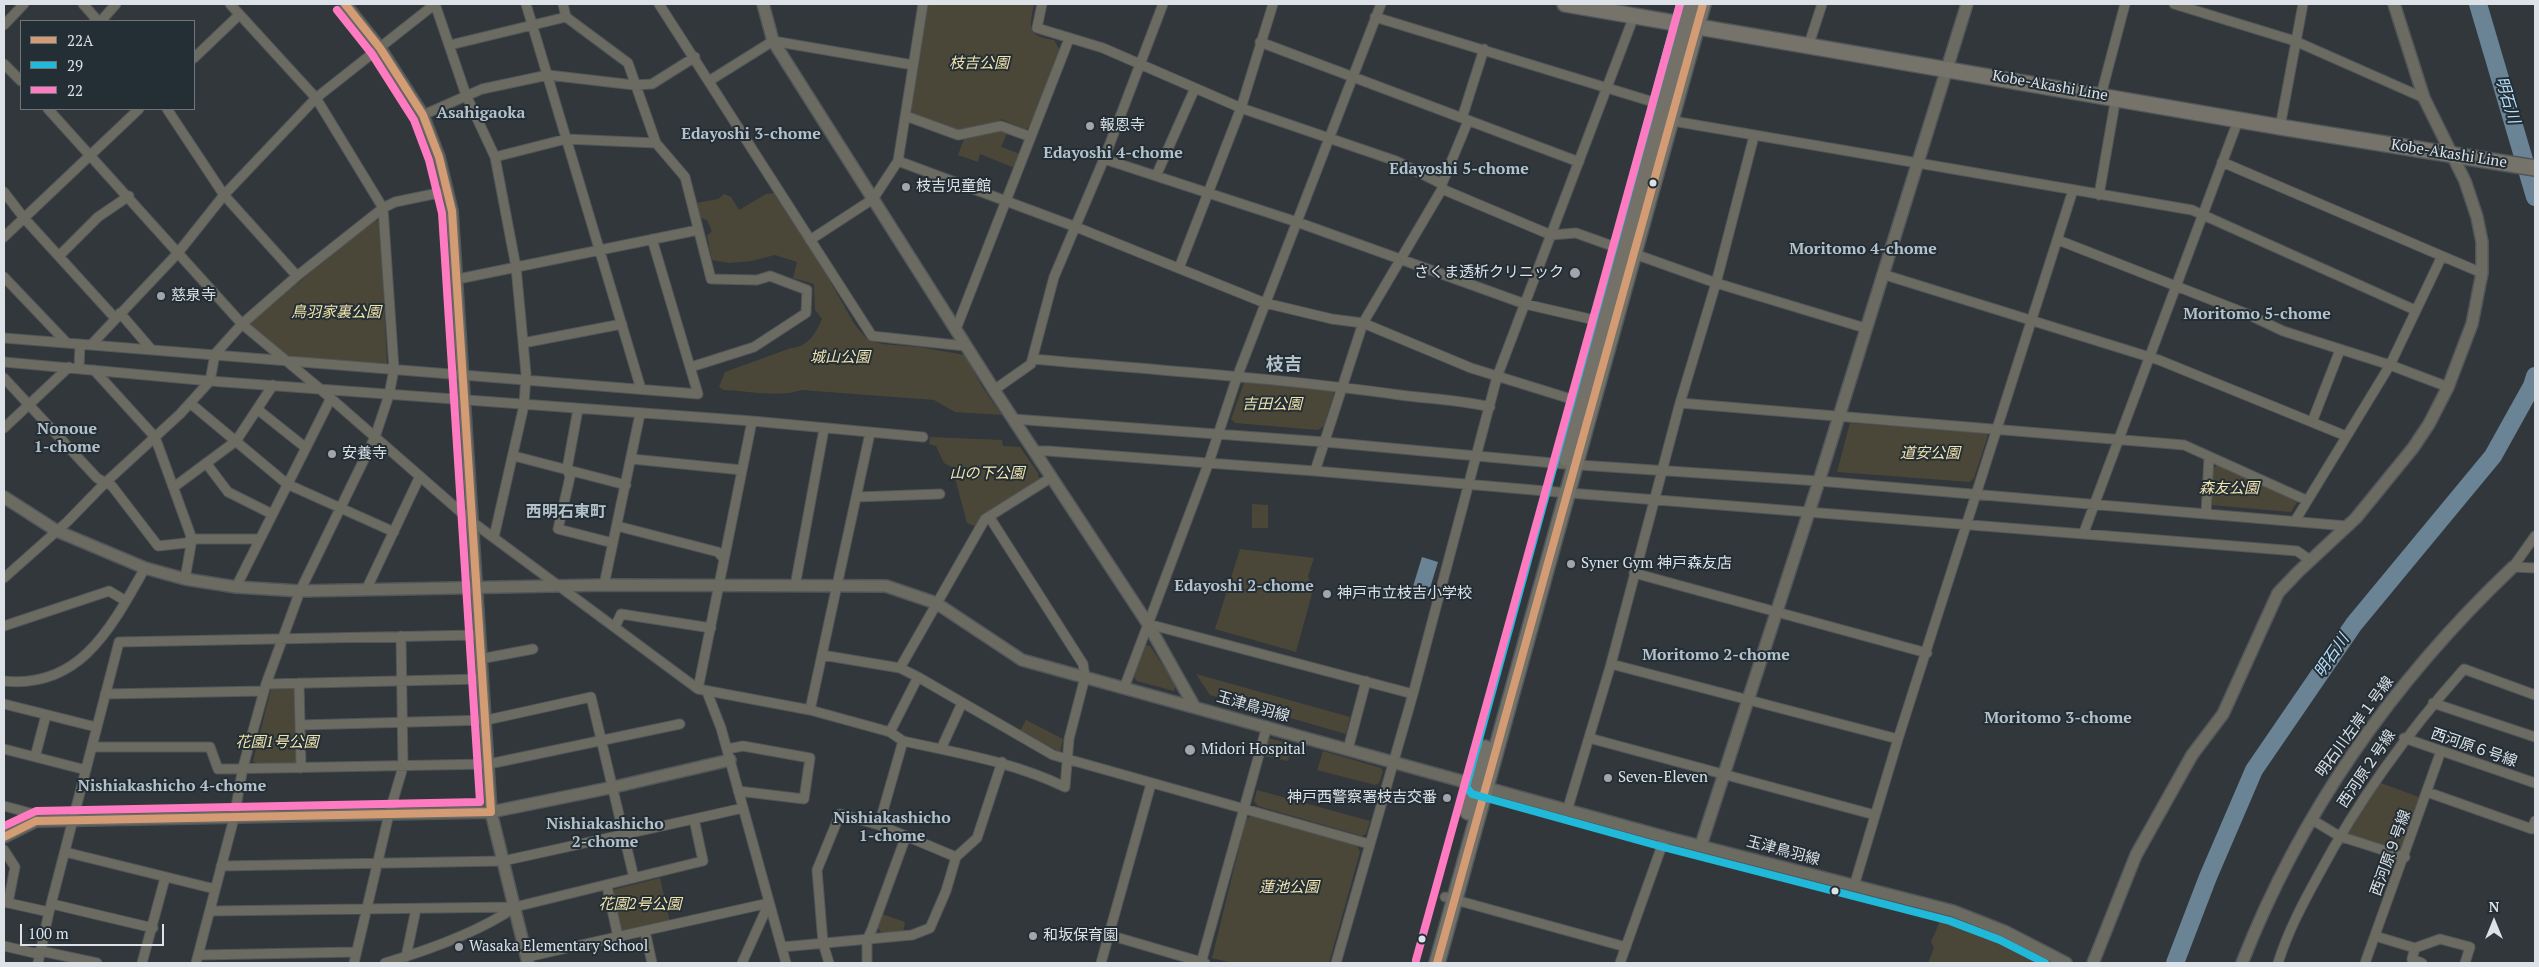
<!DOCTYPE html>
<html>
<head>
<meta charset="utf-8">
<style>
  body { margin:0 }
  #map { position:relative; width:2539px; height:967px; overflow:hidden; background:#32373c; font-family:"PT Serif",serif }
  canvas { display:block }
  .frame { position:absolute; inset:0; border:5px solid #dce2e7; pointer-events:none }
  .legend { position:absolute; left:20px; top:20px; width:175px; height:90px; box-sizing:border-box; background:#242e35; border:1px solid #6e767c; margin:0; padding:6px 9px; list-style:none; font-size:15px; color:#dce2e7 }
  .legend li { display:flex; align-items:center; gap:10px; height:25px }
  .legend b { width:25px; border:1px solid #6e767c }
  .north { position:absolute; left:2469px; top:897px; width:50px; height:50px; -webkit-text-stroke:4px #242e35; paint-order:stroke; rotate:0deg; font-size:14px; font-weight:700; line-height:20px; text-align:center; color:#dce2e7 }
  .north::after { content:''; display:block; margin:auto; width:18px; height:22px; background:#dce2e7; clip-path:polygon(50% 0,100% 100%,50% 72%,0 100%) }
  .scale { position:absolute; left:20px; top:924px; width:144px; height:22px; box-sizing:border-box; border:2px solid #dce2e7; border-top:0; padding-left:6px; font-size:15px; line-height:18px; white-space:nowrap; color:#dce2e7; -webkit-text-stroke:4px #242e35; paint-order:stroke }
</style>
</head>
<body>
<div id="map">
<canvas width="2539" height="967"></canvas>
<div class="frame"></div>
<ul class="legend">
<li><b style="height:6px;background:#d39c74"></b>22A</li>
<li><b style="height:6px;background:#20b9da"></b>29</li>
<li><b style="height:6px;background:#fe7ac1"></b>22</li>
</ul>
<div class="north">N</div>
<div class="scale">100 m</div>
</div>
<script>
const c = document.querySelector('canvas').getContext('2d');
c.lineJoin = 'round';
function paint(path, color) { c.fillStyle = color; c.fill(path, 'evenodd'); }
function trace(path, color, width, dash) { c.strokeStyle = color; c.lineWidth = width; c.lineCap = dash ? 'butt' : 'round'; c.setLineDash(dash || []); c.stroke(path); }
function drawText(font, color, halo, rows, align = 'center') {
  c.font = font + ' "PT Serif","Noto Sans JP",serif'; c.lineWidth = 4; c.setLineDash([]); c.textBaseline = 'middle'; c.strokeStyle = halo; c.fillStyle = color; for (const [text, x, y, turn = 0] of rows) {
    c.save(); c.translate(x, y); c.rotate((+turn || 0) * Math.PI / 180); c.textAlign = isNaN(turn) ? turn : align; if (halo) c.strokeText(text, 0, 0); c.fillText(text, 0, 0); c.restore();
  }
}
const green = new Path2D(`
  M928 4H1034C1029 28 1027 36 1054 40L1060 51 1032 123 1026 130 1001 119 997 127 1008 131 1001 147 1020 154 1015 168 980 154 978 162 958 155 966 134 914 114 910 109Z
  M774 193 801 230 855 325 868 340 882 344 919 347 965 355 983 388 1002 415 955 412 934 400 802 390C777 398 751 391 724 390L719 387 725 372 791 348C808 347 816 333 822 319L815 310 814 284 793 278 797 262 775 255 751 261 729 263 712 260 707 236 712 231 707 220 701 218 696 203 718 199 724 194 731 197 739 210 766 194Z
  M373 220 380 221 387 364 289 357 249 324Z
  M1248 381 1331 388 1334 393 1324 426 1318 430 1235 423 1231 419 1244 383Z
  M1850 423 1983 432 1988 435 1974 478 1970 482 1837 472Z
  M930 437 1002 440 1003 446 1020 447 1038 473 1040 480 992 512 984 513 977 527 967 523 952 467 944 463 936 446 929 444Z
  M2219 464 2297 502 2291 512 2211 505 2213 468Z
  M1252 504 1268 505V528H1252Z
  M1240 549 1314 558 1308 576 1313 590 1296 652 1215 629Z
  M1144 645 1150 646 1176 685 1174 691 1137 681 1134 677Z
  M1196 674 1350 717 1346 734 1210 695Z
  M296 687V764H258L253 761 271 689Z
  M1026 720 1063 739 1060 752 1020 731Z
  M1268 738 1292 744 1288 761 1264 756Z
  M1323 751 1381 768 1383 772 1379 783 1375 785 1317 770Z
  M2378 782 2419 797 2401 849 2397 850 2350 836 2348 831Z
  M1257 790 1370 821 1366 834 1362 836 1258 806 1254 801Z
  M1253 815 1357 845 1360 852 1329 963H1232L1212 958 1246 819Z
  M660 878 670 922 621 932 612 890Z
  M882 914 905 922 903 932H881L877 927Z
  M1940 921 2002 943 2038 963H1928L1934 948 1931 942Z`);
const water = new Path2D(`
  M1422 557 1438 562 1427 598 1411 593Z`);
const river = new Path2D(`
  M2478 4 2535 197
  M2175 963 2208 877 2254 770 2354 624 2493 456 2532 386 2535 376`);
const minor = new Path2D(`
  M83 4 98 21
  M435 4 466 95 495 157 516 267 526 374 524 405 494 537
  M526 4 641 389
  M563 4 566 17 628 63 656 143 685 177 711 279 757 280 770 276 807 290 806 313 754 347 691 367
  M659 4 872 336 965 346
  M1042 4 1037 28 1103 48 1241 108 1396 161 1442 184V189L1551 235 1576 233 1716 283 1865 328
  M2174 4 2295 41 2424 98
  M1375 17 1663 105
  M101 21 116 4
  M4 25 24 4
  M1260 42 1579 162
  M1809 44 1822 4
  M450 45 566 17
  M194 58 239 15
  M4 64 21 81
  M709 81 773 41 913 65
  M2101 95 2125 4
  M48 109 242 324 319 388 471 521 698 689 810 710 890 732 903 741C958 753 1013 762 1065 787L1069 739 1085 677 1083 664 990 518
  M167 109 224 195 297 276
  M423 115 482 89 548 75 634 85 652 84 695 57
  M906 116 958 135 1001 126 1031 137
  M1462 118 1484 49
  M1667 120 2192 210 2415 310
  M2280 127 2303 4
  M495 157 566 139 656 143
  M1104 159 1297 222 1525 304 1603 322
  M898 161 1076 227 1265 303 1332 319 1363 323 1471 368 1584 403
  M2222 162 2442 256
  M1156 176 1195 88
  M1442 184 1468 121
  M4 192 24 218 115 318
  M2099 195 2116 97
  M4 237 139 109
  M810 240 873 199 898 161 923 4
  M2058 240 2245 313 2283 331 2390 365 2448 387
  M59 256 98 217 129 196
  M1179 268 1241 108 1273 4
  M1882 274 2159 360 2346 436
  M4 277 66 342
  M458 279 698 230
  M120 313 151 349
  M956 329 1069 39
  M4 338 698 394 652 239
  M523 343 622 324
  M91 345 177 254 224 195 316 98 435 4
  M1033 359C1155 370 1278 378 1400 395 1430 399 1460 400 1490 407
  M4 362 210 381 752 421 923 437
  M79 368 80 344
  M94 370 155 437 192 539 185 579
  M4 378 97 478 112 486 158 546 186 543 192 539H260
  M994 390 1031 364 1054 277 1104 159 1163 4
  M190 403 287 484 394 532
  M1680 403 2184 445 2306 500
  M257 409 306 448
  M578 409 567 469 570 477 558 529 613 543
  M1013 419 1325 442 1564 464 1819 481 2347 526
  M2312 422 2340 350
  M4 428 69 367
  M1035 451H1048L1315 471 1557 492 2297 551 2310 560
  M514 456 626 485
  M632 459 742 470
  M206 463 228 492 272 514
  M1315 471 1363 323 1442 189
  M174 487 236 441 273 385
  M856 497 940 494
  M2206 514 2209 457
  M2295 521 2390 365 2442 256 2482 273
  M617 526 718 552 724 559
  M2084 532 2239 118
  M2513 567 2535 536
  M2513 567 2535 568
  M1634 573 1927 653
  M4 578 67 522 105 483 180 414 210 381 215 354 242 324 297 276 383 208 395 202 448 191
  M604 585 640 414
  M795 586 824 429
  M236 587 331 398
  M366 590 420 476
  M1148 624 1413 694
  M4 626 109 591 126 601
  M615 627 621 614 711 628
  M822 655 900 668
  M480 659 533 649
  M1611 664 1898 739
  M918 677 1053 755 1369 844
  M4 681C81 689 112 626 145 568
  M299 683 301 768
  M266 684 482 679
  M1124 688 1209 462 1237 377 1381 4
  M698 689 752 421
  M707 692 721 728 786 963
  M105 694 264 691
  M2433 703 2535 737
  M4 704 96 727
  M810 710 870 433
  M300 725 487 720 591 697 634 878
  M890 732 918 677 900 668 985 519 1052 477
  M1589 738 1875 815
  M2404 738 2535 783
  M92 747H210L218 769 489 764 680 724
  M4 749 86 770
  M727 749 743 746 810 758 804 799 738 791
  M941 749 962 703
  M1348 749 1366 681
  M35 757 46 715
  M2427 792 2532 829 2535 821
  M4 806 30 813 36 821
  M1567 811 1611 664 1680 403 1716 283 1754 136
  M2311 819 2339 836 2405 857
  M879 825 903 741
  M906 836 956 857
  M4 850 15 867 8 903
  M65 852 215 889
  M221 866 503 861 694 819
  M607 886 618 937
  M1854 886 1898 739 2073 190
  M1445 897 1626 947
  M4 902 49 912
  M52 904 153 928
  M210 911 515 907 703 861 694 819 743 808
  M645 931 652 963
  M1109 935 1205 963
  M2375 936 2415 948 2440 939 2470 947 2465 963
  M4 946 34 953 41 951 97 963
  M782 947 912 935 930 928 946 891 956 857 977 838 1002 762
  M2415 948 2412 959 2422 963
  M199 955 356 952
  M406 957 416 909
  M527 957 769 903
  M38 963 49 912 119 642 478 635
  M142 963 165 878
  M196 963 234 818 243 767 266 684 300 591 375 437 389 395 394 369 383 208 316 98 230 4
  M354 963 389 814 403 767 401 636
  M385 963C425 951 481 931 515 907
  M742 963 769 903
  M829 963 823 943 817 870 840 814 879 825 906 836 872 929 867 940V963
  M1101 963 1151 784
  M1201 963 1267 726
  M1336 963 1413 694 1497 377 1634 16
  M1620 963 1665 837
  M2278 963C2288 931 2303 903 2319 874 2359 799 2407 733 2464 669L2535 695
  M2365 963 2441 751`);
const tertiary = new Path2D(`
  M345 4 380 48 423 115 439 157 452 211 491 812 528 963
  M763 4 773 41 994 390 1148 624 1194 706
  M4 497 57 531 145 568 185 579 236 587 300 591 604 585 886 586 936 603 1022 660 1665 837 1953 911 2004 931 2066 963
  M4 837 36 821 491 812 614 787 730 760
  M1701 845 1819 481 1967 4
  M2093 963 2136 855 2192 755 2223 714 2278 593 2298 572 2356 518 2413 448 2429 424 2448 387 2472 324 2482 273V242L2477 217 2465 181 2424 98 2394 4
  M2242 963C2301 812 2395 679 2513 567`);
const primary = new Path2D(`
  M1565 4 2280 127 2535 168`);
const trunk = new Path2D(`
  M1566 458 1690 4
  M1468 812 1485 748
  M1437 963 1703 4`);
const bus1 = new Path2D(`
  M4 837 36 821 491 812 452 211 439 157 423 115 380 48 345 4
  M1437 963 1703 4`);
const bus2 = new Path2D(`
  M1680 4 1466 787 1472 794 1663 847 1950 921 2000 940 2045 963`);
const bus3 = new Path2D(`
  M4 826 36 811 480 802 442 213 429 160 414 120 372 54 337 10
  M1416 960 1680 4`);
const markers = [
  [1090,126,5,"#a0a6ab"],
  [1653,183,4.5,"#dce2e7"],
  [906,187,5,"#a0a6ab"],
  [1575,273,6,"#a0a6ab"],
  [161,296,5,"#a0a6ab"],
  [332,454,5,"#a0a6ab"],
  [1571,564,5,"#a0a6ab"],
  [1327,594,5,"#a0a6ab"],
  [1190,750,6,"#a0a6ab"],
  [1608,778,5,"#a0a6ab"],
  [1447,798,5,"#a0a6ab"],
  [1835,891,4.5,"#dce2e7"],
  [1033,936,5,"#a0a6ab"],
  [1422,939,4.5,"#dce2e7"],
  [459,947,5,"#a0a6ab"]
];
const parkNames = [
  ["枝吉公園",979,64],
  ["鳥羽家裏公園",336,313],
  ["城山公園",840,358],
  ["吉田公園",1272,405],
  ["道安公園",1930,454],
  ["山の下公園",987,474],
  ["森友公園",2229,489],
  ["花園1号公園",277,743],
  ["蓮池公園",1289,888],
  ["花園2号公園",640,905]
];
const streetNames = [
  ["Kobe-Akashi Line",2050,86,10],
  ["Kobe-Akashi Line",2449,154,9],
  ["玉津鳥羽線",1253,707,16],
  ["明石川左岸１号線",2355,727,-54],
  ["西河原６号線",2474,748,19],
  ["西河原２号線",2367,769,-56],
  ["玉津鳥羽線",1783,851,15],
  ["西河原９号線",2391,853,-70]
];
const poiNames = [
  ["報恩寺",1100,126],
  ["枝吉児童館",916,187],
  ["さくま透析クリニック",1564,273,"right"],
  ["慈泉寺",171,296],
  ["安養寺",342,454],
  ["Syner Gym 神戸森友店",1581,564],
  ["神戸市立枝吉小学校",1337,594],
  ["Midori Hospital",1201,750],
  ["Seven-Eleven",1618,778],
  ["神戸西警察署枝吉交番",1437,798,"right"],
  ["和坂保育園",1043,936],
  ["Wasaka Elementary School",469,947]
];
const waterNames = [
  ["明石川",2507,100,73],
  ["明石川",2332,656,-56]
];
const neighbourhoodNames = [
  ["Asahigaoka",481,113],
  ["Edayoshi 3-chome",751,134],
  ["Edayoshi 4-chome",1113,153],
  ["Edayoshi 5-chome",1459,169],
  ["Moritomo 4-chome",1863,249],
  ["Moritomo 5-chome",2257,314],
  ["Nonoue",67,429],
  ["1-chome",67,447],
  ["西明石東町",566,512],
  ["Edayoshi 2-chome",1244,586],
  ["Moritomo 2-chome",1716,655],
  ["Moritomo 3-chome",2058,718],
  ["Nishiakashicho 4-chome",172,786],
  ["Nishiakashicho",892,818],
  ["1-chome",892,836],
  ["Nishiakashicho",605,824],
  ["2-chome",605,842]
];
const quarterNames = [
  ["枝吉",1284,365]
];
paint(green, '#4b4738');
paint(water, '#6a8395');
trace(river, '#6a8395', 18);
trace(minor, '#51565a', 11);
trace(tertiary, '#51565a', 14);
trace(primary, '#51565a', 18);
trace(trunk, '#51565a', 18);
trace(minor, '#6c6b62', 9);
trace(tertiary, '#6c6b62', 11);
trace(primary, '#75736a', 15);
trace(trunk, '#747268', 15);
trace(bus1, '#d39c74', 8);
trace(bus2, '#20b9da', 8);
trace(bus3, '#fe7ac1', 8);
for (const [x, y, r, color] of markers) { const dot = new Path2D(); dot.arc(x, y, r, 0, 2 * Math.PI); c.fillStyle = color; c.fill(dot); trace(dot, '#242e35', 2); }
drawText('italic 15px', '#f2e4ad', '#242e35', parkNames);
drawText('15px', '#dce2e7', '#242e35', streetNames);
drawText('15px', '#dce2e7', '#242e35', poiNames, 'left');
drawText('italic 16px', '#b7dffb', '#242e35', waterNames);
drawText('bold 16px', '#b4c1ca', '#242e35', neighbourhoodNames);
drawText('bold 18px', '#b4c1ca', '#242e35', quarterNames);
</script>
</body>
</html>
